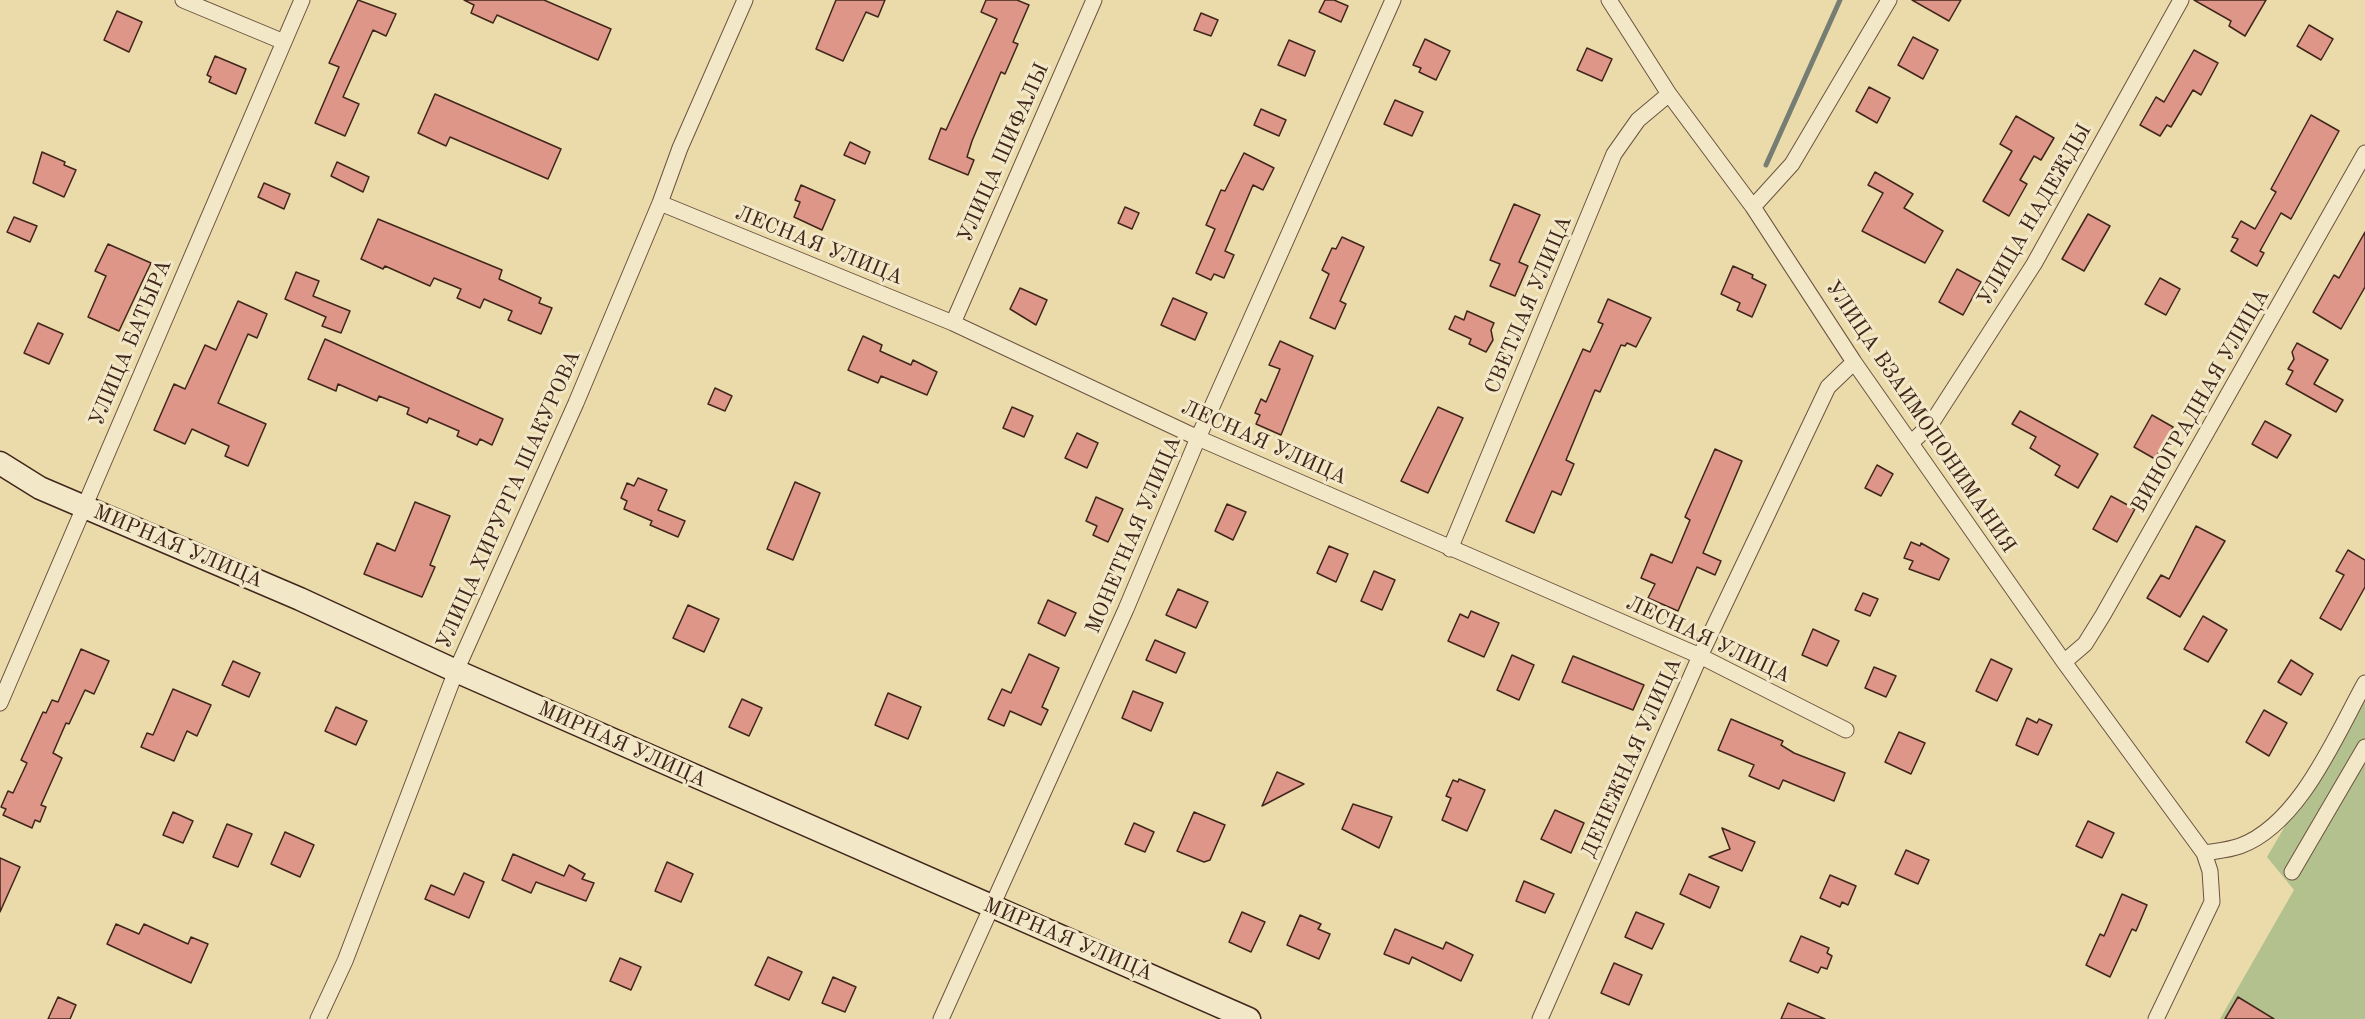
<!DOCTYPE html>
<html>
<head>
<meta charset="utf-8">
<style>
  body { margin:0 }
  canvas { display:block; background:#ebdbab }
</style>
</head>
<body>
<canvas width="2365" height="1019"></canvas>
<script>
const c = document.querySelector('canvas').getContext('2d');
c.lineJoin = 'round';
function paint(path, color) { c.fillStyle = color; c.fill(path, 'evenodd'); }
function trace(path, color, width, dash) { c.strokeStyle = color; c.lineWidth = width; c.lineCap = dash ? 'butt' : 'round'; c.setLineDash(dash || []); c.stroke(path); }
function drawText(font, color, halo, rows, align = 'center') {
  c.font = font + ' "Old Standard TT",serif'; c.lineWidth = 6; c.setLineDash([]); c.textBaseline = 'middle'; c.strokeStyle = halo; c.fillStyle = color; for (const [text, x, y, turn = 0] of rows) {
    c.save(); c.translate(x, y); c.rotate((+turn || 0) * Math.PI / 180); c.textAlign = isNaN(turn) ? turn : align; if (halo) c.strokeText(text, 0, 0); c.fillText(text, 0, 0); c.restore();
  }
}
const green = new Path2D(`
  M2365 689V1019H2220L2294 890 2267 857Z`);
const stream = new Path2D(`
  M1766 165 1840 0`);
const building = new Path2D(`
  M358 0 396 14 386 36 373 30 343 97 359 104 345 136 315 123 339 67 329 63Z
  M464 0H544L611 29 598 60 497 15 493 23 471 13 474 5Z
  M836 0H885L878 17 866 12 843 61 816 49Z
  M986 0H1017L1029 5 1013 42 1018 44 1005 74 1001 72 972 141 967 157 974 160 968 175 929 159 941 128 946 130 997 19 981 12Z
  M1325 0H1334L1348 6 1341 22 1319 12Z
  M1912 0H1961L1949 21Z
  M2194 0H2266L2245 36 2229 26 2231 21Z
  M117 11 142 22 129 52 104 40Z
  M1201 13 1218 20 1211 36 1194 30Z
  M2309 25 2333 39 2321 60 2297 46Z
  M1913 37 1938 50 1923 79 1898 65Z
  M1425 39 1450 51 1436 80 1419 72 1421 68 1413 65Z
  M1289 40 1315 51 1305 76 1278 65Z
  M1587 48 1612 59 1602 81 1577 70Z
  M2194 50 2218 63 2201 95 2193 90 2171 127 2167 125 2160 136 2140 125 2156 97 2164 102Z
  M215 56 246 69 236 94 209 82 211 77 207 75Z
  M1869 87 1890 98 1877 123 1856 111Z
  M435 94 561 149 548 179 450 137 446 146 418 133Z
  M1395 100 1423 112 1412 136 1384 124Z
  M1261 109 1286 120 1279 136 1254 125Z
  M2311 115 2339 131 2291 219 2281 213 2260 251 2264 253 2257 266 2231 251 2238 239 2232 237 2241 221 2255 229 2276 192 2271 189Z
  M2016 116 2054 138 2041 160 2034 156 2020 180 2027 184 2009 216 1983 201 2012 151 2000 144Z
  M850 142 870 152 865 164 844 155Z
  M42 152 65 162 64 165 76 170 64 197 33 183Z
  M1244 153 1274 168 1263 190 1253 185 1225 251 1234 255 1224 278 1214 274 1211 280 1196 273 1215 229 1206 225 1221 190 1225 191Z
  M337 162 369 177 363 192 331 176Z
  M1875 172 1913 194 1904 208 1943 231 1925 263 1862 231 1883 193 1868 185Z
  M264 183 290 194 284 209 258 197Z
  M801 185 835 200 822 230 794 217 800 202 795 200Z
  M1514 204 1540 215 1519 262 1528 266 1515 296 1490 286 1500 264 1490 260Z
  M1125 207 1139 213 1132 229 1118 223Z
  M2088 214 2110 226 2084 271 2062 259Z
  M14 217 37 226 30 242 7 232Z
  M378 219 502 270 499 279 541 298 539 303 552 308 541 334 508 320 512 311 484 299 480 308 457 298 461 289 434 278 430 286 385 266 383 269 361 259Z
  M2365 232V287L2341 329 2313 312 2334 275 2339 278Z
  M1342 237 1364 247 1340 301 1346 304 1335 329 1310 318 1329 274 1322 270 1332 248 1336 249Z
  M108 244 151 263 119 331 88 317 106 276 95 271Z
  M1733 266 1753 275 1752 278 1766 285 1752 317 1737 310 1740 303 1721 294Z
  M1957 269 1981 282 1963 315 1939 302Z
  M296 272 319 281 313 296 350 311 341 333 322 326 326 317 285 299Z
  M2160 278 2180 289 2166 315 2145 304Z
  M1020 288 1047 300 1036 325 1010 309Z
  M1173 298 1207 313 1195 340 1161 325Z
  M1608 299 1651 318 1636 347 1627 343 1625 346 1621 345 1600 392 1595 390 1566 460 1574 464 1561 495 1552 491 1534 533 1506 521 1583 349 1590 352 1603 324 1598 322Z
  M238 301 267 314 257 338 248 334 218 403 266 424 248 466 225 456 229 446 192 429 185 444 154 430 174 384 185 389 205 345 216 350Z
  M1467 311 1494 323 1491 330 1493 340 1486 352 1469 344 1471 339 1449 329 1455 316 1464 320Z
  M38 323 63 334 49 364 24 353Z
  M863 336 882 345 880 351 911 365 913 360 937 372 927 395 881 376 878 383 848 370Z
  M325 339 503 419 492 445 480 439 477 445 457 436 459 431 429 418 427 423 407 414 409 408 379 396 377 401 338 384 336 391 308 379Z
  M1280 341 1313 356 1281 435 1256 424 1260 415 1255 413 1261 399 1266 402 1280 369 1269 365Z
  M2297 343 2328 360 2314 384 2343 400 2336 412 2286 384 2293 371 2288 369 2294 359 2292 352Z
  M715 388 732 396 725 411 708 404Z
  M1012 407 1033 416 1024 437 1003 428Z
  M1438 407 1463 418 1428 493 1401 481Z
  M2020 411 2098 454 2078 488 2055 475 2060 466 2030 448 2036 437 2012 424Z
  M2152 415 2173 427 2155 459 2134 447Z
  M2265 421 2291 435 2277 458 2252 444Z
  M1077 433 1098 443 1087 468 1065 458Z
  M1715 449 1742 461 1703 553 1721 561 1715 575 1697 567 1678 611 1648 598 1655 584 1641 578 1651 554 1672 563 1690 520 1685 517Z
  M1877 465 1893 474 1881 496 1865 488Z
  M638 478 667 490 658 510 685 521 678 537 650 525 652 521 624 509 627 501 621 498 627 483 634 486Z
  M795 482 820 493 793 560 767 549Z
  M2111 496 2135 509 2117 542 2093 529Z
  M1096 497 1123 509 1108 542 1093 535 1097 526 1086 521Z
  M415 502 450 516 430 565 435 567 422 597 364 574 377 543 395 551Z
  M1227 504 1246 512 1233 540 1215 531Z
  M2196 526 2225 541 2180 617 2147 598 2161 575 2169 579Z
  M1911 542 1920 546 1921 543 1949 559 1939 580 1909 569 1913 561 1904 558Z
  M1329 546 1348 554 1336 582 1317 573Z
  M2348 550 2365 560V587L2341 630 2320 618 2344 575 2336 571Z
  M1374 571 1395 580 1382 610 1361 601Z
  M1178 589 1208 602 1196 628 1166 615Z
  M1863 593 1878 599 1870 616 1855 610Z
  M1048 600 1076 613 1065 636 1038 623Z
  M688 605 719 619 704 652 673 638Z
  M1471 611 1499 623 1484 657 1448 641 1460 614 1468 618Z
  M2203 616 2227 630 2208 662 2184 649Z
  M1813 629 1839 641 1827 666 1802 655Z
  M1155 640 1185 653 1176 673 1146 660Z
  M81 649 109 661 94 694 85 690 69 724 66 723 53 753 62 758 41 805 46 807 40 822 35 820 32 828 3 815 6 809 1 807 8 791 13 793 27 763 21 760 43 712 46 713 52 700 58 702Z
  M1029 654 1059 668 1042 707 1048 710 1041 725 1010 711 1004 726 988 719 1002 689 1011 693Z
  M1512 655 1534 665 1519 700 1497 690Z
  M1573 656 1644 685 1633 710 1562 682Z
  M1991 659 2012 669 1997 701 1976 691Z
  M2291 660 2313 674 2301 695 2278 682Z
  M233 661 260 673 249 697 222 685Z
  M1874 667 1896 676 1886 697 1865 688Z
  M173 689 211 705 197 736 187 731 174 761 141 747 147 733 153 735Z
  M1133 691 1163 703 1151 731 1122 718Z
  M888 693 921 707 908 739 875 725Z
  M742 699 762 708 749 736 729 727Z
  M336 707 367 721 356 745 325 731Z
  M2264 710 2287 723 2269 756 2246 742Z
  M2027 718 2037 723 2039 719 2052 725 2038 755 2016 745Z
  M1731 719 1783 741 1781 745 1794 753 1845 773 1834 801 1783 780 1779 789 1749 776 1754 765 1718 750Z
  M1899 732 1925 743 1911 774 1885 762Z
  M1277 772 1304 784 1262 806Z
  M1459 779 1485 790 1467 831 1442 820 1451 798 1446 796 1453 780 1458 782Z
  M1353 804 1392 817 1379 848 1342 829Z
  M1555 810 1584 823 1571 853 1541 839Z
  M173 812 193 821 183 843 163 835Z
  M1194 812 1225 825 1210 860 1204 862 1177 851Z
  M2088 821 2114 833 2102 858 2076 846Z
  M1134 823 1154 832 1145 852 1125 844Z
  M227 824 252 834 238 867 213 857Z
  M1722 828 1755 842 1742 871 1709 857 1730 849Z
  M285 832 314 845 300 877 271 864Z
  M1906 850 1929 860 1918 884 1895 874Z
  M513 854 564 876 569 865 585 874 582 879 594 883 586 901 536 882 531 893 502 880Z
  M0 858 20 867 0 912Z
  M667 862 693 874 681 902 655 891Z
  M464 873 484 882 469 918 425 899 431 885 454 895Z
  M1689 874 1719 887 1710 908 1680 894Z
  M1830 875 1856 886 1848 905 1842 902 1840 907 1820 898Z
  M1524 881 1554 894 1545 913 1516 901Z
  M2122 894 2147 905 2136 931 2132 929 2110 977 2086 965 2100 934 2104 936Z
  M1242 912 1265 922 1251 952 1229 942Z
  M1636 912 1664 924 1652 949 1625 937Z
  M1300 915 1321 924 1318 929 1330 934 1319 959 1287 945Z
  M116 924 139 934 144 924 188 944 191 937 208 944 191 983 107 944Z
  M1395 929 1443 949 1446 942 1473 955 1461 981 1412 957 1409 964 1384 954Z
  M1801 936 1829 948 1827 953 1832 956 1827 969 1821 967 1818 973 1790 961Z
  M768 957 802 972 789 1000 755 985Z
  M620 958 641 967 631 990 610 981Z
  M1614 963 1642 975 1629 1005 1601 993Z
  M833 977 856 987 845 1012 822 1003Z
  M58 997 76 1005 70 1019H48Z
  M2238 997 2274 1019H2225Z
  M1788 1003 1825 1019H1781Z`);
const street = new Path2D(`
  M183 0 284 42
  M1609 0 1669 94 1753 207 1854 362 2064 662 2204 853 2210 871 2212 902 2156 1019
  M660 203 953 323 1198 438 1700 656 1846 730
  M1753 207 1792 164 1889 0
  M953 323 1094 0
  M1911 443 1931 424 2034 264 2181 0
  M1450 549 1614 154 1638 120 1669 94
  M2064 662 2085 644 2103 615 2365 153
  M0 703 302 0
  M2204 853C2216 851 2229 850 2240 846 2300 824 2336 735 2365 683
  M2292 872 2365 747
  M318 1019 345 961 456 671 576 403 660 203 680 148 745 0
  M941 1019 1126 609 1198 438 1393 0
  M1540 1019 1700 656 1828 387 1854 362`);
const secondary = new Path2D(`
  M0 463 40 488 300 599 456 671 1249 1019`);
const streetNames = [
  ["УЛИЦА ШИФАЛЫ",1004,153,-66],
  ["УЛИЦА НАДЕЖДЫ",2035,215,-60],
  ["ЛЕСНАЯ УЛИЦА",819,246,22],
  ["СВЕТЛАЯ УЛИЦА",1529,305,-67],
  ["УЛИЦА БАТЫРА",131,343,-67],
  ["ВИНОГРАДНАЯ УЛИЦА",2201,401,-60],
  ["УЛИЦА ВЗАИМОПОНИМАНИЯ",1920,417,56],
  ["ЛЕСНАЯ УЛИЦА",1264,443,24],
  ["УЛИЦА ХИРУРГА ШАКУРОВА",509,500,-66],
  ["МОНЕТНАЯ УЛИЦА",1134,535,-67],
  ["МИРНАЯ УЛИЦА",178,547,23],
  ["ЛЕСНАЯ УЛИЦА",1708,640,25],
  ["МИРНАЯ УЛИЦА",622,745,24],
  ["ДЕНЕЖНАЯ УЛИЦА",1632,758,-66],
  ["МИРНАЯ УЛИЦА",1068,940,23]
];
paint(green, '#b2c18d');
trace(stream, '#767e74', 5);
paint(building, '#dd9687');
trace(building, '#40261b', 1.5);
trace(street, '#6b533f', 17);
trace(secondary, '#40261b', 25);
trace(street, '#f2e8c8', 15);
trace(secondary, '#f2e8c8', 22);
drawText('21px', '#40261b', '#f2e8c8', streetNames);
</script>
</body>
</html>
